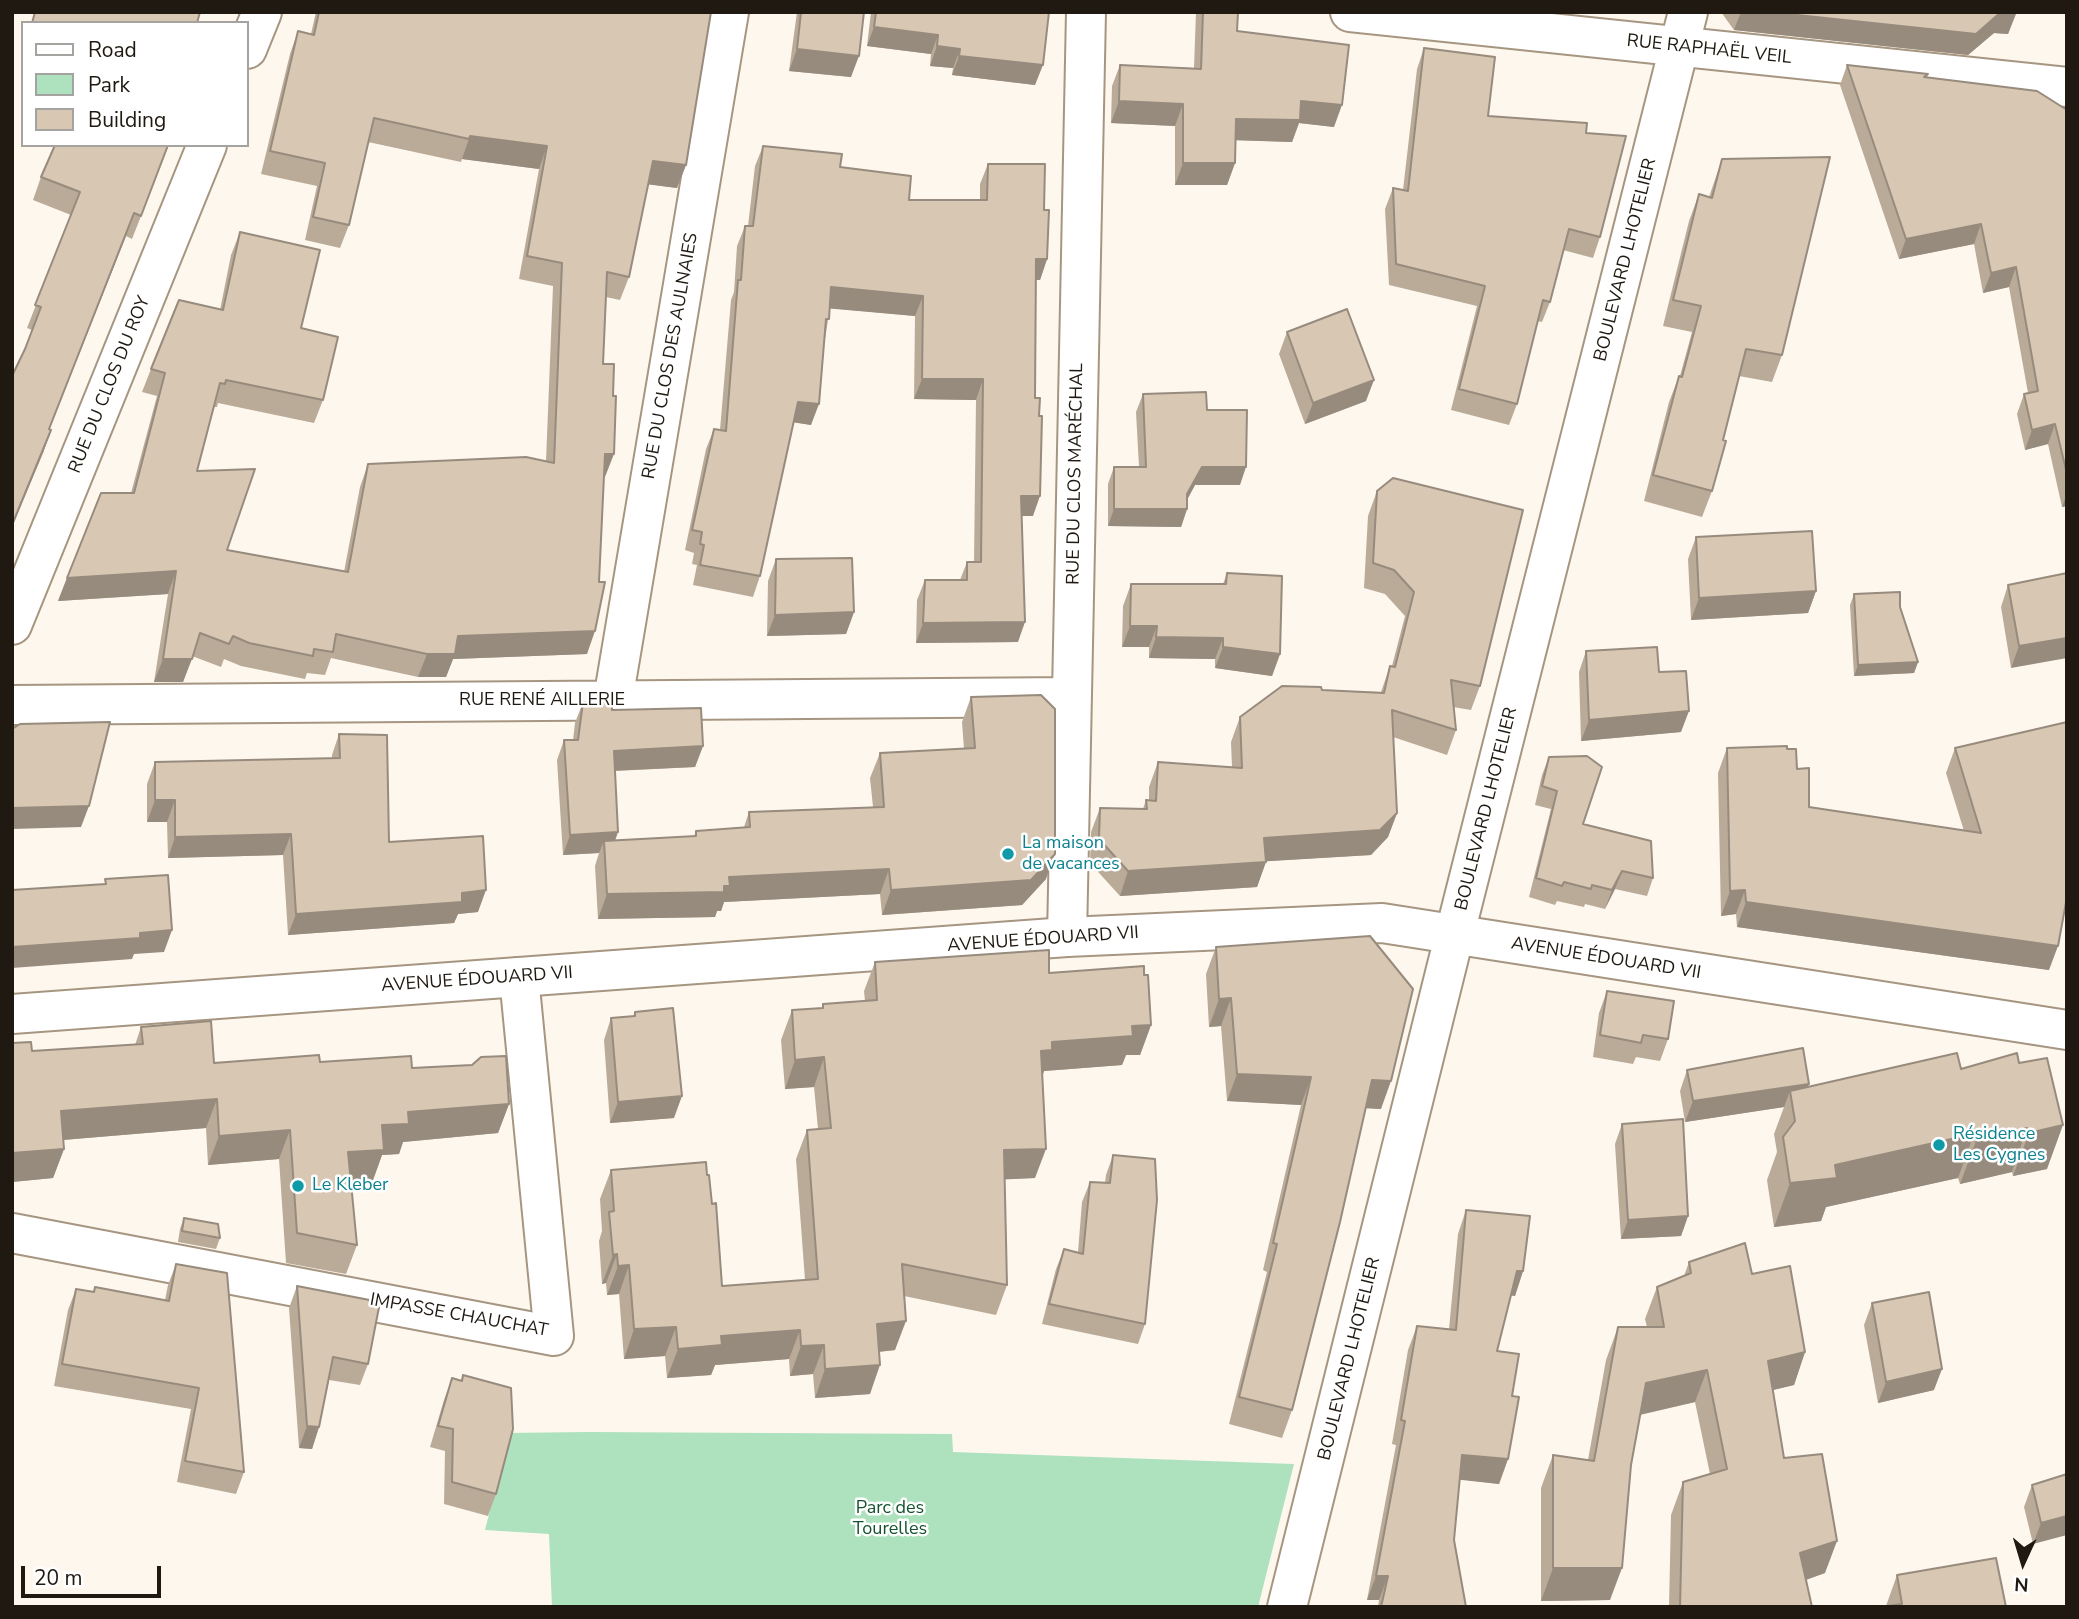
<!DOCTYPE html>
<html>
<head>
<meta charset="utf-8">
<style>
  body { margin:0 }
  #map { position:relative; width:2079px; height:1619px; overflow:hidden; background:#fef7ee; font-family:"Nunito Sans",sans-serif }
  canvas { display:block }
  .frame { position:absolute; inset:0; border:14px solid #1f1911; pointer-events:none }
  .legend { position:absolute; left:21px; top:21px; width:228px; height:126px; box-sizing:border-box; background:#fff; border:2px solid #a5a3a0; margin:0; padding:9px 12px; list-style:none; font-size:21px; color:#1f1911 }
  .legend li { display:flex; align-items:center; gap:14px; height:35px }
  .legend b { width:35px; border:2px solid #a5a3a0 }
  .north { position:absolute; left:1988px; top:1528px; width:70px; height:70px; -webkit-text-stroke:5px #fff; paint-order:stroke; rotate:184deg; font-size:19px; font-weight:700; line-height:28px; text-align:center; color:#1f1911 }
  .north::after { content:''; display:block; margin:auto; width:24px; height:32px; background:#1f1911; clip-path:polygon(50% 0,100% 100%,50% 72%,0 100%) }
  .scale { position:absolute; left:21px; top:1566px; width:140px; height:32px; box-sizing:border-box; border:4px solid #1f1911; border-top:0; padding-left:9px; font-size:21px; line-height:24px; white-space:nowrap; color:#1f1911; -webkit-text-stroke:5px #fff; paint-order:stroke }
</style>
</head>
<body>
<div id="map">
<canvas width="2079" height="1619"></canvas>
<div class="frame"></div>
<ul class="legend">
<li><b style="height:9px;background:#fff"></b>Road</li>
<li><b style="height:19px;background:#aee1bd"></b>Park</li>
<li><b style="height:19px;background:#d8c7b2"></b>Building</li>
</ul>
<div class="north">N</div>
<div class="scale">20 m</div>
</div>
<script>
const c = document.querySelector('canvas').getContext('2d');
c.lineJoin = 'round';
function paint(path, color) { c.fillStyle = color; c.fill(path, 'evenodd'); }
function trace(path, color, width, dash) { c.strokeStyle = color; c.lineWidth = width; c.lineCap = dash ? 'butt' : 'round'; c.setLineDash(dash || []); c.stroke(path); }
function drawText(font, color, halo, rows, align = 'center') {
  c.font = font + ' "Nunito Sans",sans-serif'; c.lineWidth = 5; c.setLineDash([]); c.textBaseline = 'middle'; c.strokeStyle = halo; c.fillStyle = color; for (const [text, x, y, turn = 0] of rows) {
    c.save(); c.translate(x, y); c.rotate((+turn || 0) * Math.PI / 180); c.textAlign = isNaN(turn) ? turn : align; if (halo) c.strokeText(text, 0, 0); c.fillText(text, 0, 0); c.restore();
  }
}
const green = new Path2D(`
  M589 1432 952 1434 953 1452 1294 1464 1258 1607H552L549 1534 485 1530 505 1451 504 1433Z`);
const minor = new Path2D(`
  M1350 12 2067 87
  M247 49 262 12
  M12 625 207 145
  M613 700 729 12
  M12 705 1072 697
  M1067 937 1086 12
  M12 1233 554 1336 519 977
  M1287 1607 1455 933`);
const tertiary = new Path2D(`
  M1455 933 1688 12`);
const secondary = new Path2D(`
  M12 1014 1067 937 1382 923 2067 1030`);
const wall = new Path2D(`
  M316 12H711L686 165 677 188 648 184 629 277 620 300 606 297 603 364 605 477H604L587 654 453 659 446 677H418L331 658 325 675 307 673 305 679 241 666 224 659 221 667 192 656 183 682H154L168 594 58 601 67 578 131 493 157 396 142 392 151 369 220 310 231 255 240 232 301 328 323 400 314 423 218 403 217 407H214L197 471 227 550 344 572 360 487 368 464 546 461 553 286 519 279 539 169 462 159 461 162 368 142 349 225 340 248 305 240 317 186 261 174 290 54 298 31 311 34Z
  M797 12H864L851 77 789 71Z
  M871 12H1049L1035 85 952 75 953 68 930 66 931 54 867 46Z
  M1196 12H1238L1237 31 1334 127 1299 123 1292 142 1236 140 1235 163 1227 185H1175V126L1111 123 1112 86 1120 65 1194 68Z
  M1721 12H2016L2008 34 1994 33 1968 55 1734 30Z
  M1424 48 1488 116 1586 133 1600 237 1593 258 1563 250 1550 302 1542 322 1537 321 1517 404 1509 425 1451 410 1477 306 1389 285 1385 209 1393 188 1403 190 1417 69Z
  M1847 65 1928 74 1927 78 2067 110V506L2062 507 2048 444 2025 450 2017 414 2024 394 2028 393 2009 287 1983 293 1974 244 1899 259 1840 85Z
  M169 145 132 239 126 236 49 430 43 453 25 349 32 330 27 328 71 215 33 200 41 177Z
  M763 146 840 167 909 200H980V184L988 164 1044 210 1047 259 1040 280H1036L1033 516H1022L1018 642 916 643 917 600 925 580H960L967 562H974L976 400 914 399 915 316 830 308 811 425 794 422 760 576 753 597 693 585 697 565 692 564 694 553 685 550 706 449 714 429 720 430 731 300 734 292 737 246 745 226H748L755 166Z
  M1722 159 1782 355 1772 382 1739 376 1723 440 1712 491 1702 517 1644 501 1669 402 1679 376H1680L1692 332 1663 326 1689 221 1699 194 1709 197Z
  M1287 332 1366 401 1305 424 1279 354Z
  M1143 394 1207 410 1240 485H1195L1187 500V509L1181 527 1108 526V484L1114 467H1139L1136 412Z
  M1377 491 1480 686 1471 710 1453 707 1456 730 1447 755 1393 737 1397 813 1388 837 1371 855 1266 861 1257 887 1120 896 1090 863 1091 832 1100 808 1143 809 1146 800 1149 801V787L1158 762 1232 767 1231 742 1240 717 1322 690 1381 692 1390 666H1392L1405 616 1385 594 1364 588 1368 516Z
  M1696 537 1816 591 1808 613 1691 620 1688 559Z
  M776 559 854 612 846 634 767 636 768 581Z
  M1227 573 1280 654 1272 676 1215 668V659L1149 658V647H1122L1123 606 1131 584H1223Z
  M2067 573 2011 668 2001 607 2008 585Z
  M1854 594 1918 662 1914 673 1854 676 1850 605Z
  M1586 651 1659 672 1681 732 1581 741 1579 672Z
  M971 697 1046 879 1022 905 882 915 880 894 724 902 721 911H717L715 917 598 919 595 866 599 853 563 855 557 760 564 740H573L575 723 583 702 612 710 703 746 695 767 615 771V841L694 836 696 831 744 827 749 812 873 807 870 778 880 753 964 749 962 722Z
  M339 734 389 842 478 912 458 914 454 923 288 935 283 855 168 858 167 822H147V784L155 762 332 758V755Z
  M1727 748 1787 749 1797 769 1809 807 1964 831 1946 773 1955 748 2049 970 1737 927 1736 914 1721 916 1718 773Z
  M1549 757 1583 824 1653 878 1647 896 1615 889 1605 909 1585 904 1584 907 1557 901 1555 905 1529 897 1551 809 1535 805 1542 775Z
  M1216 947 1381 1109 1365 1108 1292 1410 1282 1438 1229 1424 1267 1272 1263 1270 1301 1105 1227 1101 1221 1026 1209 1027 1206 974Z
  M875 962 1049 973 1144 975 1151 1025 1140 1055H1126L1122 1065 1044 1071 1042 1077 1035 1178 1004 1179 1007 1285 996 1315 904 1296 895 1350 879 1352 870 1394 815 1398 813 1374 790 1376 789 1359 715 1365 711 1375 667 1378 665 1356 624 1359 619 1294 607 1295 606 1283 602 1284 599 1241 602 1231 600 1199 611 1170 707 1175 722 1286 805 1280 796 1159 807 1130 818 1129 814 1087 785 1089 781 1040 792 1010 822 1008 823 1004 865 1001 864 991Z
  M1607 991 1668 1039 1660 1061 1636 1057 1633 1064 1593 1057 1599 1013Z
  M635 1012 674 1118 610 1123 604 1040 611 1018 633 1016Z
  M141 1027 214 1063 320 1062 412 1068 509 1104 498 1133 403 1142 399 1154 382 1155 373 1180 351 1181 357 1245 346 1274 286 1263 279 1159 208 1165 206 1128 63 1140 64 1149 53 1178 12 1182V1043L32 1051 135 1045Z
  M2017 1053 2047 1169 2013 1176 2012 1172 1960 1184 1958 1178 1826 1207 1821 1221 1774 1227 1767 1180 1777 1152 1774 1134 1784 1107 1685 1122 1680 1091 1687 1070 1809 1084 1808 1087 1961 1069Z
  M1622 1124 1688 1216 1681 1236 1621 1239 1615 1144Z
  M1113 1155 1145 1324 1138 1344 1042 1324 1056 1269 1064 1249 1078 1252 1082 1202 1090 1182 1105 1183 1106 1175Z
  M1466 1210 1523 1271 1515 1296 1511 1295 1497 1351 1512 1396 1508 1459 1499 1484 1459 1479 1454 1540 1466 1607H1378L1379 1600H1367L1396 1445 1392 1444 1408 1350 1417 1326 1449 1329 1458 1234Z
  M184 1218 220 1238 216 1249 178 1242 180 1229Z
  M1689 1262 1752 1274 1805 1352 1794 1385 1773 1390 1784 1458 1825 1573 1806 1580 1812 1607H1669L1671 1515 1683 1482 1710 1474 1695 1402 1640 1415 1631 1465 1610 1600 1541 1601V1488L1553 1455 1588 1460 1606 1360 1618 1327H1647L1645 1319 1657 1287 1684 1276Z
  M176 1264 244 1472 236 1494 177 1482 191 1409 54 1386 68 1310 76 1289 165 1300 168 1285Z
  M297 1286 368 1364 360 1385 329 1380 319 1427 312 1449 299 1448 289 1308Z
  M1872 1303 1934 1390 1878 1403 1864 1325Z
  M463 1375 496 1494 488 1516 444 1504 445 1451 430 1447 444 1400 452 1378 461 1381Z
  M2067 1474 2033 1544 2024 1507 2032 1485Z
  M1897 1575 2006 1607 1886 1606Z`);
const shadedWall = new Path2D(`
  M1741 12H2001L2016 14 2008 34 1994 33 1968 55 1734 30Z
  M874 27 938 35 931 54 867 46Z
  M937 46 960 49 953 68 930 66Z
  M797 49 859 56 851 77 789 71Z
  M959 56 1043 65 1035 85 952 75Z
  M1119 101 1183 104 1175 126 1111 123Z
  M1301 101 1342 105 1334 127 1299 123 1292 142 1228 140 1236 119Z
  M470 136 547 146 539 169 462 159Z
  M653 161 686 165 677 188 645 184Z
  M1183 163H1235L1227 185H1175Z
  M134 213 126 236 40 452 49 429Z
  M1981 224 1974 244 1899 259 1906 239Z
  M1036 259H1047L1040 280 1029 279Z
  M2016 267 2009 287 1983 293 1991 273Z
  M831 287 923 296 915 316 824 308Z
  M922 379H983L976 400 914 399Z
  M1374 380 1366 401 1305 424 1313 403Z
  M798 402 819 404 811 425 791 422Z
  M2055 424 2048 444 2025 450 2032 430Z
  M51 430 43 453 12 527V525Z
  M605 454H614L605 477H597Z
  M1202 467H1246L1240 485H1195L1182 509H1187L1181 527 1108 526 1114 509 1187 494Z
  M2067 494V506L2062 507Z
  M1021 496H1040L1033 516H1014Z
  M176 571 168 594 58 601 67 578Z
  M1816 591 1808 613 1691 620 1699 598Z
  M854 612 846 634 767 636 775 615Z
  M1025 622 1018 642 916 643 923 623Z
  M1130 626H1157L1149 647H1122Z
  M595 631 587 654 453 659 446 677H418L427 654 458 636Z
  M1156 637 1223 638 1215 659 1149 658Z
  M2067 638V658L2011 668 2019 646Z
  M1223 647 1280 654 1272 676 1215 668Z
  M163 659H192L183 682H154Z
  M1918 662 1914 673 1854 676 1858 665Z
  M1689 711 1681 732 1581 741 1589 720Z
  M703 746 695 767 607 771 614 751Z
  M155 800H175L167 822H147Z
  M89 806 81 827 12 829V808Z
  M1397 813 1388 837 1371 855 1255 862 1264 838Z
  M618 832 611 853 604 841 599 853 563 855 570 835Z
  M291 834 283 855 168 858 175 837Z
  M1055 854 1046 879 1022 905 882 915 891 890Z
  M1266 862 1257 887 1120 896 1128 871Z
  M889 869 880 894 724 902 721 911H717L715 917 598 919 607 894 724 886 729 877Z
  M1622 871 1615 889 1605 909 1612 890Z
  M486 890 478 912 458 914 454 923 288 935 296 914Z
  M1745 890 1736 914 1721 916 1730 891Z
  M1746 902 2058 946 2049 970 1737 927Z
  M172 930 164 952 134 954 132 959 12 968V947L140 933Z
  M1231 998 1221 1026 1209 1027 1219 999Z
  M1151 1025 1140 1055H1126L1122 1065 1044 1071 1041 1080V1051L1052 1042 1132 1026Z
  M824 1057 814 1087 785 1089 795 1060Z
  M1237 1074 1311 1077 1301 1105 1227 1101Z
  M1372 1080 1391 1081 1381 1109 1362 1108Z
  M1809 1084 1801 1105 1790 1091 1784 1107 1685 1122 1693 1101Z
  M682 1096 674 1118 610 1123 618 1102Z
  M217 1099 206 1128 50 1141 61 1111Z
  M509 1104 498 1133 403 1142 399 1154 382 1155 373 1180 337 1182 348 1152 382 1125 408 1112Z
  M2063 1125 2047 1169 2013 1176 2029 1133Z
  M2027 1128 2012 1172 1960 1184 1976 1141Z
  M290 1130 279 1159 208 1165 219 1136Z
  M1974 1134 1958 1178 1826 1207 1821 1221 1774 1227 1790 1183 1835 1165Z
  M64 1149 53 1178 12 1182V1153Z
  M1046 1149 1035 1178 993 1180 1004 1150Z
  M1688 1216 1681 1236 1621 1239 1628 1220Z
  M617 1254 606 1283 602 1284 613 1255Z
  M629 1265 619 1294 607 1295 618 1266Z
  M1517 1271H1523L1515 1296 1508 1295Z
  M906 1321 895 1350 866 1353 877 1324Z
  M676 1327 665 1356 624 1359 634 1329Z
  M800 1330 789 1359 715 1365 711 1375 667 1378 678 1349 721 1336Z
  M824 1345 813 1374 790 1376 801 1346Z
  M1805 1352 1794 1385 1756 1394 1768 1361Z
  M880 1365 870 1394 815 1398 825 1369Z
  M1942 1369 1934 1390 1878 1403 1886 1382Z
  M1707 1370 1695 1402 1634 1416 1646 1383Z
  M307 1426 319 1427 312 1449 299 1448Z
  M1462 1455 1508 1459 1499 1484 1453 1479Z
  M2067 1516V1535L2033 1544 2041 1523Z
  M1837 1541 1825 1573 1788 1586 1800 1553Z
  M1553 1568H1622L1610 1600 1541 1601Z
  M1376 1576H1388L1379 1600H1367Z`);
const building = new Path2D(`
  M35 12H200L197 23H32Z
  M319 12H711L686 165 653 161 629 277 607 272 603 364H614L613 396H616L614 454H605L599 582H605L595 631 458 636 455 654H427L336 634 333 652 314 649 313 656 249 643 233 636 229 644 200 633 192 659H163L176 571 67 578 101 493H134L165 373 151 369 179 300 223 310 240 232 320 250 301 328 338 337 323 400 226 380 225 384 220 383 197 471 255 469 227 550 348 572 368 464 526 457 554 463 562 263 527 256 547 146 470 136 469 139 374 118 349 225 313 217 325 163 270 151 298 31 314 35Z
  M801 12H864L859 56 797 49Z
  M876 12H1049L1043 65 959 56 960 49 937 46 938 35 874 27Z
  M1203 12H1238L1237 31 1349 45 1342 105 1301 101 1300 120 1236 119 1235 163H1183V104L1119 101 1120 65 1201 69Z
  M1769 12H2001L1976 34Z
  M1424 48 1495 57 1488 116 1587 123 1586 133 1626 136 1600 237 1569 229 1550 302 1543 300 1517 404 1459 389 1485 286 1396 264 1393 188 1408 191Z
  M1847 65 1928 74 1924 77 2037 91 2067 110V474L2055 424 2032 430 2024 394 2038 391 2016 267 1991 273 1981 224 1906 239Z
  M55 145H168L141 216 134 213 49 429 51 430 12 525V376L25 349 41 307 35 305 80 192 41 177Z
  M763 146 842 154 840 167 911 176 909 200H987L988 164H1045L1044 210H1049L1047 259H1036L1035 398H1040L1039 416H1042L1040 496H1021L1025 622 923 623 925 580H967V562H981L983 379H922L923 296 831 287 829 319H826L819 404 798 402 760 576 700 565 704 545 700 544 702 532 692 530 714 429 726 431 738 280H741L745 226H753Z
  M1830 157 1782 355 1746 349 1723 440 1726 441 1712 491 1653 475 1679 376 1682 377 1701 306 1673 300 1699 194 1712 198 1722 159Z
  M1347 309 1374 380 1313 403 1287 332Z
  M1206 392 1207 410H1247L1246 467H1202L1187 494V509H1114V467H1146L1143 394Z
  M1393 478 1523 510 1480 686 1451 680 1456 730 1392 710 1397 813 1380 830 1264 838 1266 862 1128 871 1099 839 1100 808 1147 809 1146 800 1156 801 1158 762 1242 768 1240 717 1282 686 1321 687 1322 690 1384 693 1390 666 1395 667 1414 592 1394 570 1373 563 1377 491Z
  M1812 531 1816 591 1699 598 1696 537Z
  M852 558 854 612 775 615 776 559Z
  M1227 573 1282 576 1280 654 1223 647V638L1156 637 1157 626H1130L1131 584H1226Z
  M2067 573V638L2019 646 2008 585Z
  M1900 592V607L1918 662 1858 665 1854 594Z
  M1657 647 1659 672 1686 671 1689 711 1589 720 1586 651Z
  M1041 695 1055 709V854L1031 880 891 890 889 869 729 877 730 886H724V892L607 894 604 841 696 836V831L750 827 749 812 884 807 880 753 975 748 971 697Z
  M583 702H612V710L701 708 703 746 614 751 618 832 570 835 564 740H578Z
  M110 722 89 806 12 808V729L20 724Z
  M2067 722V897L2058 946 1746 902 1745 890 1730 891 1727 748 1787 746V749H1796L1797 769 1809 768V807L1981 833 1955 748Z
  M339 734 387 735 389 842 483 836 486 890 462 893V902L296 914 291 834 175 837V800H155V762L340 758Z
  M1587 756 1602 767 1583 824 1651 841 1653 878 1622 871 1612 890 1592 885 1591 889 1564 882 1562 886 1536 878 1557 791 1542 786 1549 757Z
  M168 875 172 930 140 933V938L12 947V890L106 884 105 879Z
  M1370 936 1413 989 1391 1081 1372 1080 1340 1222 1292 1410 1239 1397 1277 1244 1273 1243 1311 1077 1237 1074 1231 998 1219 999 1216 947Z
  M1049 950V973L1144 966V975H1148L1151 1025 1132 1026 1133 1036 1052 1042V1050L1041 1051 1046 1149 1004 1150 1007 1285 902 1264 906 1321 877 1324 880 1365 825 1369 824 1345 801 1346 800 1330 721 1336 722 1345 678 1349 676 1327 634 1329 629 1265 618 1266 617 1254 613 1255 609 1212 614 1211 611 1170 706 1162 707 1175H709L712 1204 716 1203 722 1286 818 1279 807 1130 831 1128 824 1057 795 1060 792 1010 823 1008V1004L877 1000 875 962Z
  M1607 991 1674 1001 1668 1039 1643 1035 1641 1043 1600 1035Z
  M673 1008 682 1096 618 1102 611 1018 635 1016V1012Z
  M211 1021 214 1063 319 1055 320 1062 411 1056 412 1068 472 1065 481 1057 506 1056 509 1104 408 1112 409 1124 382 1125 384 1150 348 1152 357 1245 297 1233 290 1130 219 1136 217 1099 61 1111 64 1149 12 1153V1043L31 1042 32 1051 143 1044 141 1027Z
  M1803 1048 1809 1084 1693 1101 1687 1070Z
  M1957 1053 1961 1069 2017 1053 2019 1063 2047 1058 2063 1125 2029 1133 2027 1128 1976 1141 1974 1134 1835 1165 1837 1178 1790 1183 1783 1137 1795 1121 1790 1091Z
  M1683 1119 1688 1216 1628 1220 1622 1124Z
  M1113 1155 1155 1159 1157 1200 1145 1324 1049 1304 1064 1249 1083 1254 1090 1182 1110 1183Z
  M1466 1210 1530 1216 1523 1271H1517L1497 1351 1519 1354 1512 1396 1519 1397 1508 1459 1462 1455 1454 1540 1466 1607H1381L1388 1576H1376L1405 1421 1401 1420 1417 1326 1456 1330Z
  M184 1218 218 1224 220 1238 182 1231Z
  M1745 1243 1752 1274 1790 1266 1805 1352 1768 1361 1784 1458 1822 1454 1837 1541 1800 1553 1812 1607H1680L1683 1482 1727 1469 1707 1370 1646 1383 1631 1465 1622 1568H1553V1455L1594 1461 1618 1327H1664L1657 1287 1691 1273 1689 1262Z
  M176 1264 227 1273 244 1472 185 1461 199 1388 62 1364 76 1289 94 1292 95 1287 169 1301Z
  M297 1286 380 1302 368 1364 333 1357 319 1427 307 1426Z
  M1929 1292 1942 1369 1886 1382 1872 1303Z
  M463 1375 511 1388 513 1429 496 1494 452 1482 453 1429 438 1426 452 1378 462 1381Z
  M2067 1474V1516L2041 1523 2032 1485Z
  M1996 1558 2006 1607H1881L1902 1604 1897 1575Z`);
const markers = [
  [1008,854,7,"#0f9aa8"],
  [1939,1145,7,"#0f9aa8"],
  [298,1186,7,"#0f9aa8"]
];
const streetNames = [
  ["RUE RAPHAËL VEIL",1709,50,6],
  ["BOULEVARD LHOTELIER",1626,260,-76],
  ["RUE DU CLOS DES AULNAIES",671,356,-80],
  ["RUE DU CLOS DU ROY",110,385,-68],
  ["RUE DU CLOS MARÉCHAL",1076,474,-89],
  ["RUE RENÉ AILLERIE",542,701],
  ["BOULEVARD LHOTELIER",1487,809,-76],
  ["AVENUE ÉDOUARD VII",1043,940,-4],
  ["AVENUE ÉDOUARD VII",1606,959,9],
  ["AVENUE ÉDOUARD VII",477,980,-4],
  ["IMPASSE CHAUCHAT",459,1316,10],
  ["BOULEVARD LHOTELIER",1350,1359,-76]
];
const cultureNames = [
  ["La maison",1022,844],
  ["de vacances",1022,865],
  ["Résidence",1953,1135],
  ["Les Cygnes",1953,1156],
  ["Le Kleber",312,1186]
];
const parkNames = [
  ["Parc des",890,1509],
  ["Tourelles",890,1530]
];
paint(green, '#aee1bd');
trace(minor, '#a69681', 42);
trace(tertiary, '#a69681', 42);
trace(secondary, '#a69681', 42);
trace(minor, '#fff', 38);
trace(tertiary, '#fff', 38);
trace(secondary, '#fff', 38);
paint(wall, '#baab99');
paint(shadedWall, '#978b7d');
paint(building, '#d8c7b2');
trace(building, '#978b7d', 2);
for (const [x, y, r, color] of markers) { const dot = new Path2D(); dot.arc(x, y, r, 0, 2 * Math.PI); c.fillStyle = color; c.fill(dot); trace(dot, '#fff', 2.5); }
drawText('18px', '#1f1911', '#fff', streetNames);
drawText('18px', '#0d838f', '#fff', cultureNames, 'left');
drawText('18px', '#14522f', '#fff', parkNames);
</script>
</body>
</html>
